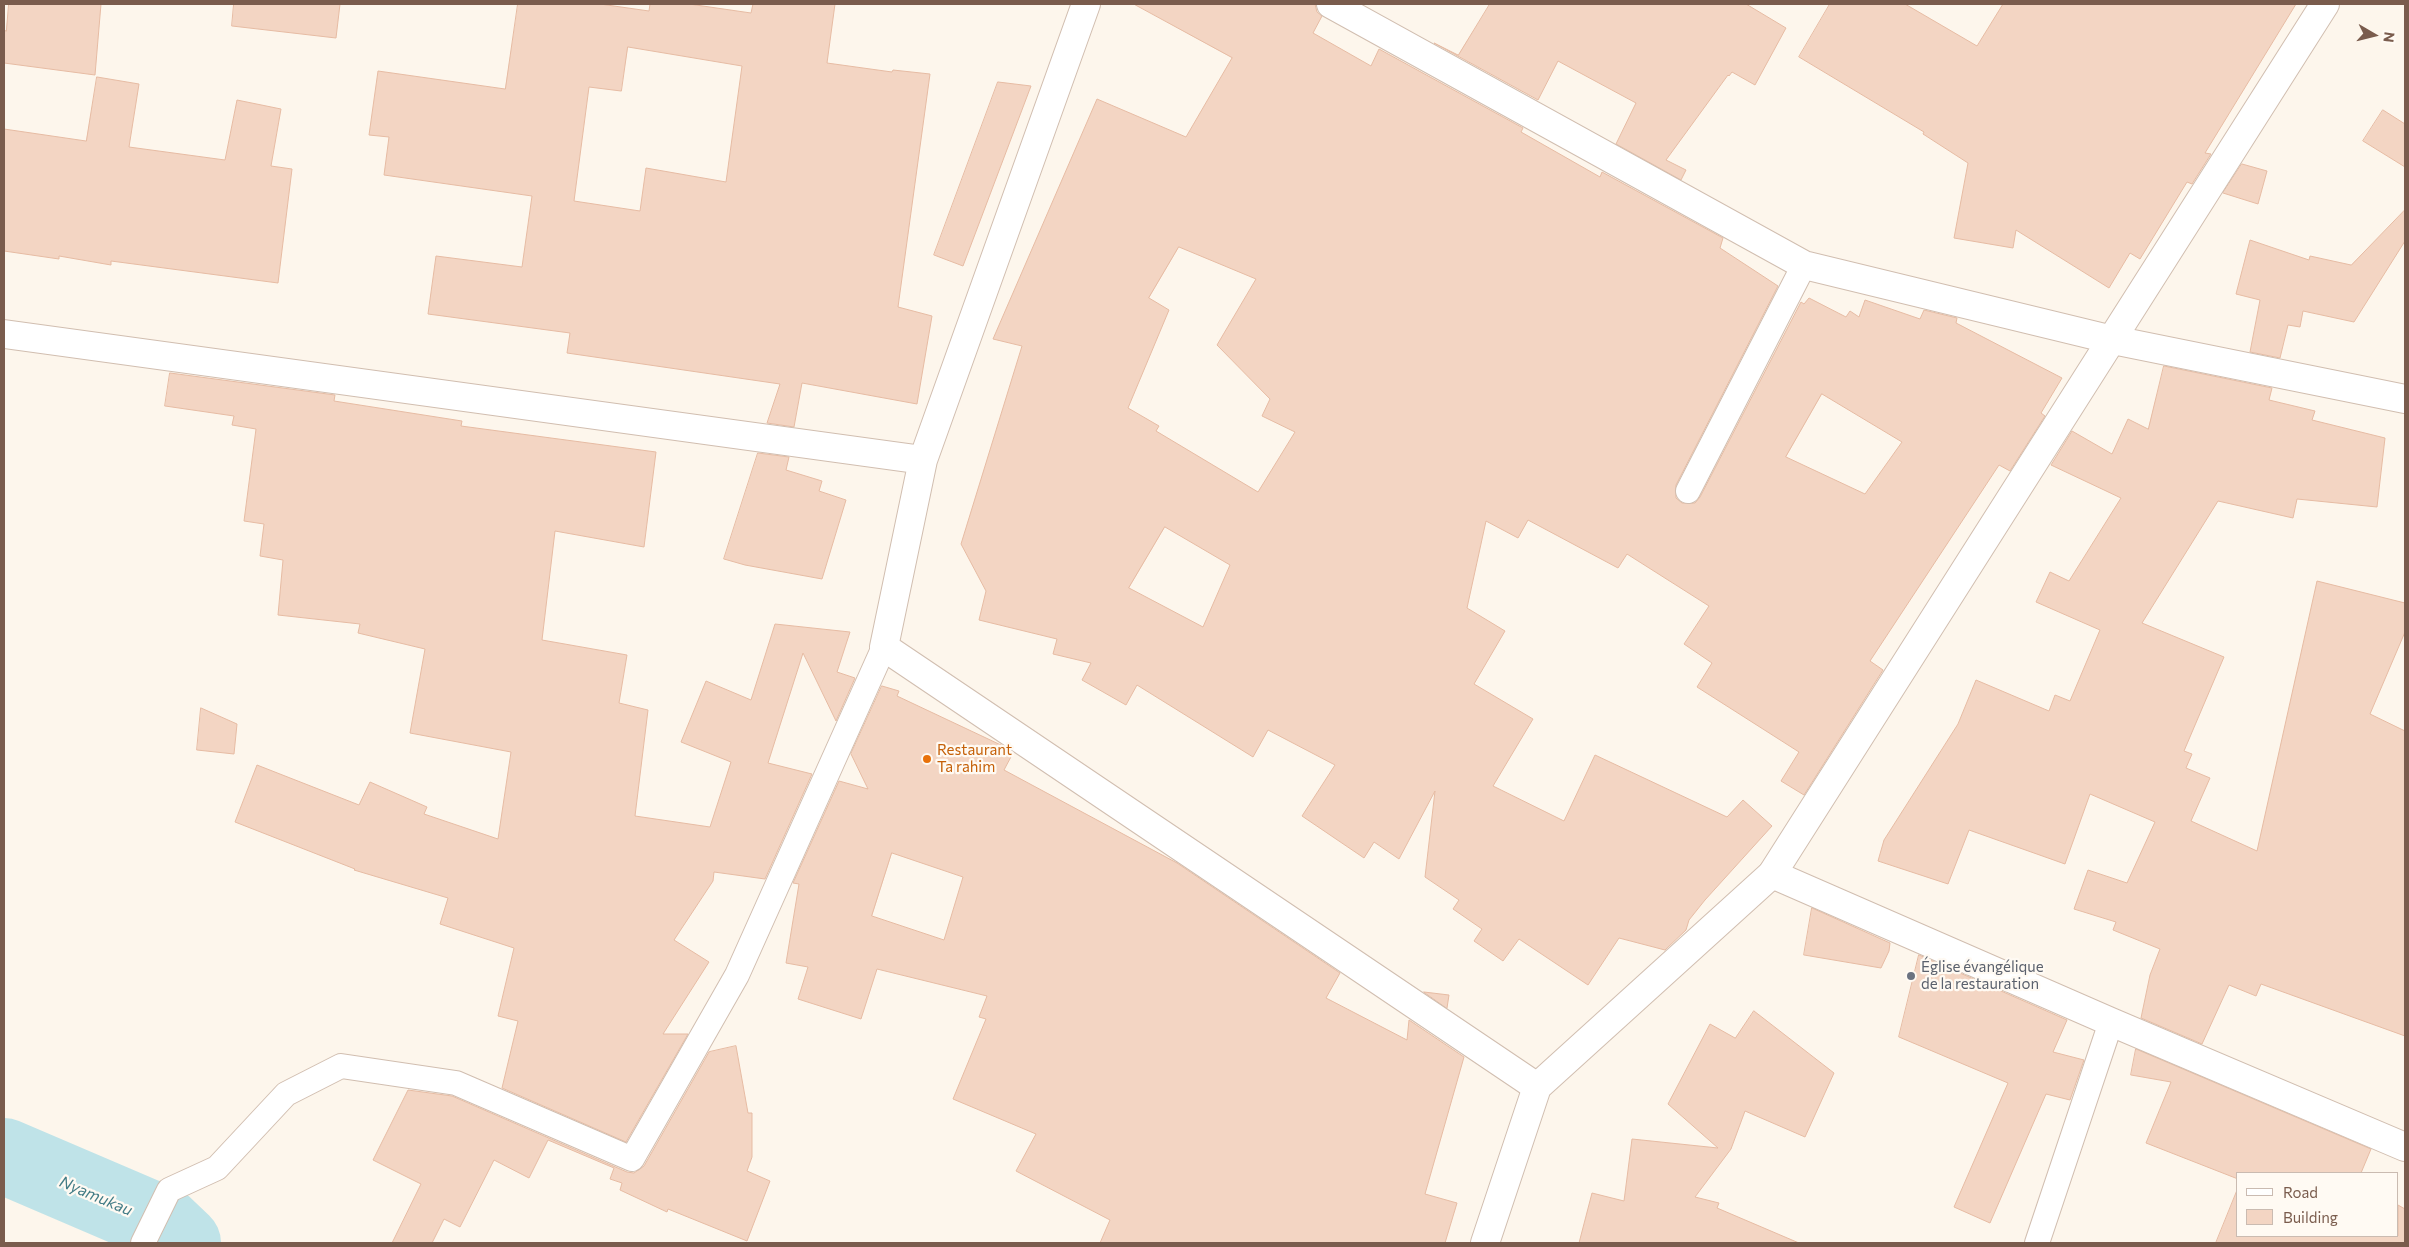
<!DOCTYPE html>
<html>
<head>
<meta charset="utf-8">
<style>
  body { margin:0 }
  #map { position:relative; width:2409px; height:1247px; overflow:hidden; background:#fdf6ec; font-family:Commissioner,sans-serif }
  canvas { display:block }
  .frame { position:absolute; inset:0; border:5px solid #7a5c4d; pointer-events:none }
  .legend { position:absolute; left:2236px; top:1172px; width:162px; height:65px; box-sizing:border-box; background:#fffaf3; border:1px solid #cabbb1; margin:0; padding:6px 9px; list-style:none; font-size:15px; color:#7a5c4d }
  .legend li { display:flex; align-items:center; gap:10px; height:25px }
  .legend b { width:25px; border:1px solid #cabbb1 }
  .north { position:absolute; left:2349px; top:10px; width:50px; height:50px; -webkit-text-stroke:4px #fffaf3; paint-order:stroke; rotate:98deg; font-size:14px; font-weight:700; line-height:20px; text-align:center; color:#7a5c4d }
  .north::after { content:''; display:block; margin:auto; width:18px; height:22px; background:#7a5c4d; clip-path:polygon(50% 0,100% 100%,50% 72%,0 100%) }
</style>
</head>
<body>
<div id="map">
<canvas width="2409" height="1247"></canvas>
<div class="frame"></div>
<ul class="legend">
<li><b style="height:6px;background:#fff"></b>Road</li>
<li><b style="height:14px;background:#f3d5c3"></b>Building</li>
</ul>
<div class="north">N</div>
</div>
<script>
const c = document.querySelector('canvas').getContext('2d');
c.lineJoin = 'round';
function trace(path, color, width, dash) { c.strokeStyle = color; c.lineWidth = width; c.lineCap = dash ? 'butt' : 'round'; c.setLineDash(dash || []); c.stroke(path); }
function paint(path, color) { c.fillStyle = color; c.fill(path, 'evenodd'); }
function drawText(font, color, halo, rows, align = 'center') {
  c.font = font + ' Commissioner,sans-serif'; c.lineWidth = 4.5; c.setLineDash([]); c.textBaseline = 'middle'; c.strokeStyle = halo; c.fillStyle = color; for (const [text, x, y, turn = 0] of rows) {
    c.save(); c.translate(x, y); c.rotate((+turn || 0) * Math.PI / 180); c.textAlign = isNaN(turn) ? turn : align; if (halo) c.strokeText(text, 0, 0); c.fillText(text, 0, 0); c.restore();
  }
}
const river = new Path2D(`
  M4 1156 163 1224 183 1243`);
const building = new Path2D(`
  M9 4H101L95 75 4 63V30L6 31Z
  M234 4H340L336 38 232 26Z
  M518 4H600L649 11 650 4H689L751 13 753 4H835L827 63 892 72 893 70 930 74 898 307 932 316 917 404 802 383 794 427 767 423 780 384 567 353 570 333 428 314 436 256 522 267 532 196 384 175 389 137 369 135 378 71 505 89ZM628 47 742 66 726 182 646 168 640 211 574 201 589 87 621 91Z
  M1134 4H1315L1317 12 1322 16 1313 33 1371 66 1379 49 1523 128 1521 132 1600 177 1602 172 1723 238 1720 248 1778 286 1676 485V498L1682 503H1695L1700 497 1801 302 1804 304 1809 298 1846 317 1850 311 1859 317 1865 300 1920 319 1924 310 1957 318 1956 323 2062 378 2041 413 2045 416 2010 471 1999 465 1870 661 1883 670 1804 795 1781 781 1799 752 1697 687 1712 663 1684 644 1709 606 1627 554 1618 568 1528 520 1518 538 1486 521 1467 608 1505 631 1474 684 1533 719 1493 786 1564 821 1595 755 1727 817 1743 800 1772 826 1705 900 1689 920 1686 930 1665 950 1619 938 1588 985 1519 939 1503 961 1474 941 1482 929 1453 909 1459 900 1425 877 1435 791 1399 859 1374 842 1364 858 1302 816 1335 765 1268 730 1253 757 1137 685 1126 705 1082 680 1091 663 1053 654 1057 639 979 620 986 591 961 544 1022 346 993 339 1097 99 1186 137 1232 58ZM1179 247 1256 279 1217 345 1270 399 1262 416 1295 432 1258 492 1156 431 1159 426 1128 408 1169 310 1149 298ZM1822 394 1902 442 1865 494 1786 457ZM1165 527 1230 565 1203 627 1129 588Z
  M1490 4H1746L1786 28 1755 85 1732 72 1729 76 1728 75 1666 160 1686 170 1681 180 1616 144 1636 103 1558 61 1538 100 1434 43 1458 55Z
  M1830 4H1905L1977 46 2003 4H2296L2205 153 2211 154 2192 184 2187 182 2140 259 2130 253 2109 288 2016 230 2013 248 1954 238 1968 163 1923 134 1924 132 1799 57Z
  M97 77 139 84 129 147 225 160 237 100 281 109 271 166 292 169 278 283 111 261V265L59 256V259L4 251V129L86 141Z
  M998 82 1031 86 963 266 934 255Z
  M2383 110 2405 124V167L2363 141Z
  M2242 164 2267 171 2258 204 2223 193Z
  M2405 210V241L2354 322 2303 311 2300 327 2288 325 2280 358 2250 352 2260 300 2236 294 2250 240 2309 260 2310 256 2351 265Z
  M2164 366 2272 388 2269 400 2315 411 2312 420 2385 438 2377 507 2297 499 2293 518 2218 501 2142 623 2224 657 2184 751 2192 754 2186 768 2210 778 2191 821 2257 851 2317 581 2405 603V632L2370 714 2405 731V1036L2261 984 2256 996 2229 985 2202 1044 2141 1018 2150 975 2160 949 2113 930 2116 922 2074 909 2088 870 2127 883 2155 822 2090 794 2065 864 1969 830 1948 884 1878 861 1884 840 1958 724 1976 680 2049 711 2055 695 2070 701 2100 630 2036 602 2050 572 2069 581 2121 498 2051 465 2072 431 2112 454 2128 419 2148 429Z
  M170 373 335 395 334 401 462 421 461 426 656 452 644 547 555 531 542 640 627 655 619 703 648 710 635 816 710 827 731 762 681 742 706 681 751 700 775 624 850 632 837 672 855 678 836 721 803 653 768 763 812 774 765 879 714 872 713 881 674 940 709 962 663 1034H688L626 1142 502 1088 518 1021 498 1016 514 948 440 924 448 898 354 870 355 869 235 822 257 765 359 805 370 782 427 807 424 814 498 839 511 752 410 733 425 649 358 633 360 624 278 615 283 560 260 556 264 524 244 521 256 429 232 425 234 416 165 406Z
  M758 453 789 457 786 470 822 481 819 491 846 500 822 579 745 565 724 559Z
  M882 686 899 691 897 696 1003 746 1013 753 1004 770 1177 863 1340 973 1326 998 1407 1040 1409 1020 1464 1057 1425 1194 1457 1203 1445 1243H1100L1110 1220 1016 1171 1036 1134 953 1099 986 1019 979 1017 987 996 877 969 861 1019 798 999 808 967 786 963 799 884 793 883 839 781 868 789 851 754ZM892 853 963 877 944 940 872 916Z
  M201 708 237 724 234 754 197 750Z
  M1812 908 1890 943 1889 951 1881 968 1804 955Z
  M1919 955 2067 1020 2053 1052 2084 1060 2070 1100 2046 1094 1990 1223 1954 1207 2008 1083 1899 1037Z
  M1424 992 1449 995 1447 1008Z
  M1754 1011 1834 1073 1805 1137 1745 1111 1731 1149 1695 1197 1719 1203 1717 1208 1799 1243H1579L1592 1193 1624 1201 1632 1139 1718 1148 1668 1104 1710 1024 1735 1038Z
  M736 1046 748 1113H752V1157L747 1171 770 1181 747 1241 668 1209 667 1212 620 1190 622 1183 610 1179 614 1168 548 1140 529 1178 494 1160 460 1227 444 1219 432 1243H392L421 1184 373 1160 408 1090 452 1096 627 1172 634 1173 644 1166 709 1052Z
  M2136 1049 2371 1149 2361 1173H2238V1179L2146 1143 2171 1082 2131 1075Z
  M2238 1188V1236H2398V1205L2405 1209V1243H2216Z`);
const service = new Path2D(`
  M1688 491 1804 265
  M143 1243 169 1190 217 1168 286 1094 341 1066 456 1083 632 1159 737 975 884 647
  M2037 1243 2111 1022`);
const minor = new Path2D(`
  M1086 4 923 460 884 647 1537 1087
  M1331 4 1804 265 2113 340 2405 399
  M4 334 923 460
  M1772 874 2111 1022 2405 1147`);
const tertiary = new Path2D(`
  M1485 1243 1537 1087 1772 874 2325 4`);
const markers = [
  [927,759,5,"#e8710a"],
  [1911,976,5,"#6b7280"]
];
const foodNames = [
  ["Restaurant",937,750],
  ["Ta rahim",937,767]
];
const worshipNames = [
  ["Église évangélique",1921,967],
  ["de la restauration",1921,984]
];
const waterNames = [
  ["Nyamukau",96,1196,23]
];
trace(river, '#bfe3e8', 76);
paint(building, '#f3d5c3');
trace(building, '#e6bba3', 1);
trace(service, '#d1beb0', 26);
trace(minor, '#d1beb0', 30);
trace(tertiary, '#d1beb0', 30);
trace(service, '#fff', 24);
trace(minor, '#fff', 28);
trace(tertiary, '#fff', 28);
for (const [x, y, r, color] of markers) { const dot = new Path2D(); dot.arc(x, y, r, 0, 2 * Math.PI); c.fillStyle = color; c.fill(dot); trace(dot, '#fffaf3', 2); }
drawText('15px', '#c56008', '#fffaf3', foodNames, 'left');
drawText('15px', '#5b616d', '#fffaf3', worshipNames, 'left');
drawText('italic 16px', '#437c86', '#fffaf3', waterNames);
</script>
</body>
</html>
